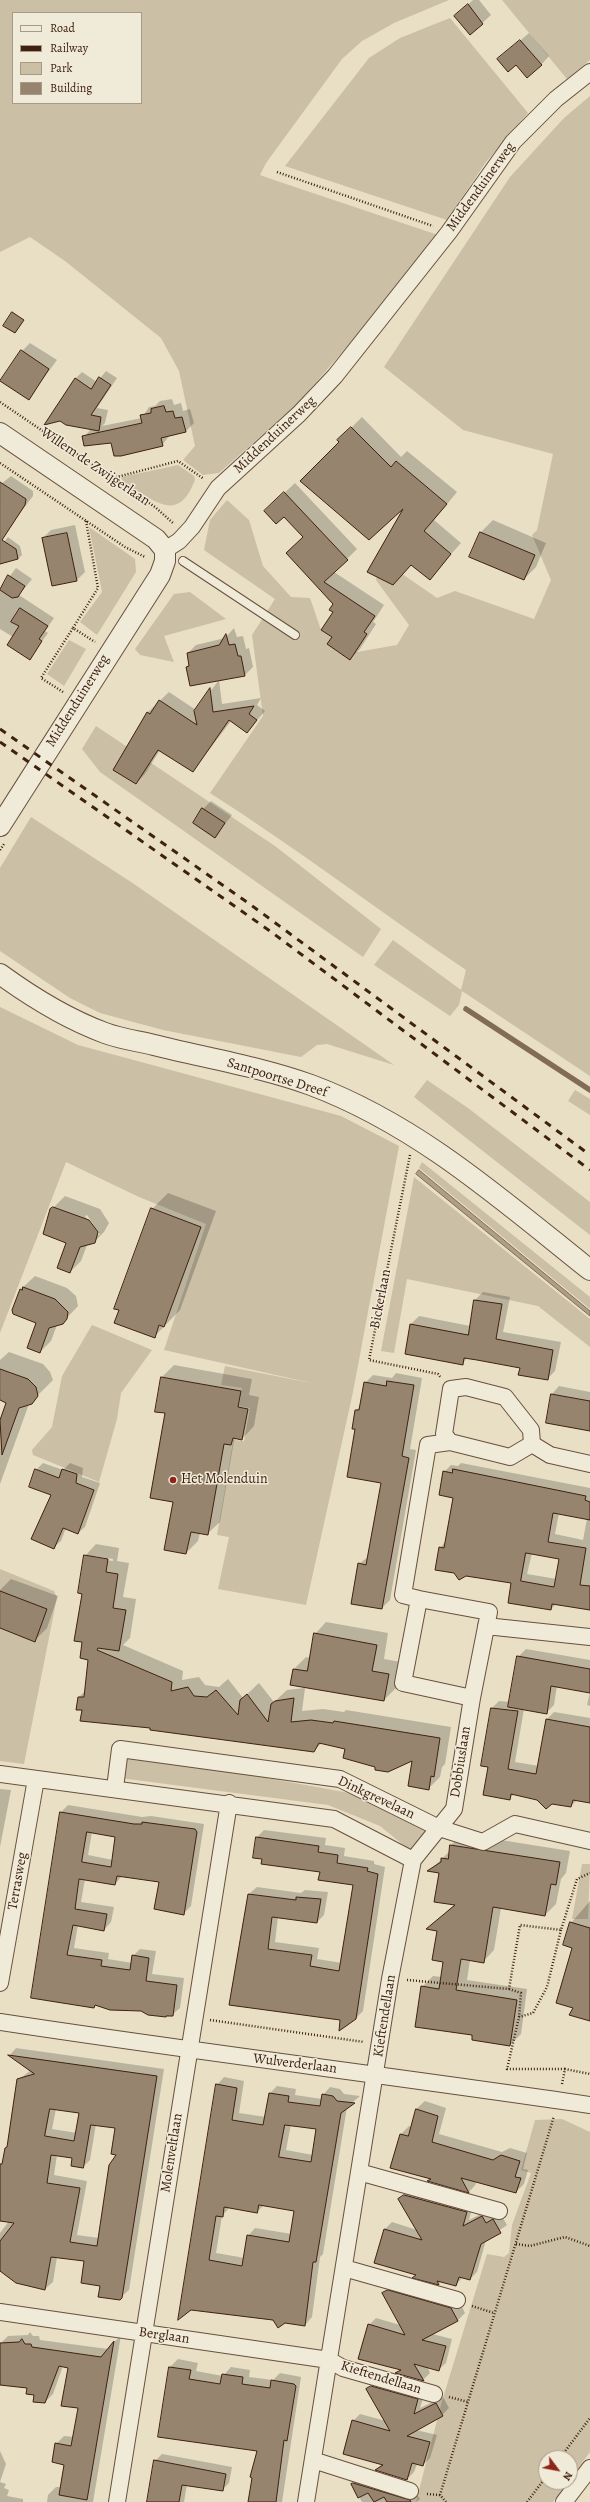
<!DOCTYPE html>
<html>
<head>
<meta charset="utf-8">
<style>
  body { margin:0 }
  #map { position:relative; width:590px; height:2502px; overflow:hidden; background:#e8dfc5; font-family:Alegreya,serif }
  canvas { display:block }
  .legend { position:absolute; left:12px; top:12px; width:130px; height:92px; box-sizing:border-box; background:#f0ead9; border:1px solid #a99a88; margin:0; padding:5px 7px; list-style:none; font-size:12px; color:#3f210f }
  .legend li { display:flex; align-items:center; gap:8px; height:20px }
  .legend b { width:20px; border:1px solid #a99a88 }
  .north { position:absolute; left:538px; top:2450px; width:40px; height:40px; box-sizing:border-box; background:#f0ead9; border:1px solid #a99a88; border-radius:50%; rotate:122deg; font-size:11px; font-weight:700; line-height:16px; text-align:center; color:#3f210f }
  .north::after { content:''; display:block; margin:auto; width:14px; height:18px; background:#8f2418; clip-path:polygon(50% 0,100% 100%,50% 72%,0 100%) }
</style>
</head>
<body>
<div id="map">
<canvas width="590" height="2502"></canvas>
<ul class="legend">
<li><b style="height:5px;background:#f0ead9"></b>Road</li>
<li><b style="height:5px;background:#3f210f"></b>Railway</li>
<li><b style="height:11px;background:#cbbfa6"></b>Park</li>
<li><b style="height:11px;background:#97846e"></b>Building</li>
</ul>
<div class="north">N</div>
</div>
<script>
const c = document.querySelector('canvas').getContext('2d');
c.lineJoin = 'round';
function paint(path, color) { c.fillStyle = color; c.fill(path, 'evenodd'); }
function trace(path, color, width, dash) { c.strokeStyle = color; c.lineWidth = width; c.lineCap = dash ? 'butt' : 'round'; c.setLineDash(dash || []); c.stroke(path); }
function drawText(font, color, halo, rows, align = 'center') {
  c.font = font + ' Alegreya,serif'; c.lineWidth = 3; c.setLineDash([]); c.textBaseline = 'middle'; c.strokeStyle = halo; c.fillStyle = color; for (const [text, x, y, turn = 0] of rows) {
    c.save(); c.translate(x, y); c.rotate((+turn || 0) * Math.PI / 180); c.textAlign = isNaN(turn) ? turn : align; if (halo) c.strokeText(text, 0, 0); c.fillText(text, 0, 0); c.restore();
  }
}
const green = new Path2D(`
  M0 0H449L394 23 362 41 342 59 266 163 260 175 271 179 438 235 351 342 297 404 219 473 203 475 183 460 195 446 179 371 161 338 65 261 30 237 0 252ZM13 13H141V103H13Z
  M502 0H590V60L567 79Z
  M450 18 528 113 486 162 447 220 285 166 369 58 400 38Z
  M590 96V1076L462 991 459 1005 450 1016 374 965 393 940 461 990 466 970C380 912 298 849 210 793L263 716 252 635 275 599 204 550 210 520 227 500 249 520 263 566 291 597 310 598 321 630 357 652 397 645 409 625 376 580 379 566 385 562 437 598 455 591 534 619 551 580 532 535 537 530 553 454 463 430 384 367 510 177 564 118Z
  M178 465 194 476 195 480C182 513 167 510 141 493 134 489 126 485 121 479L122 477Z
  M89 527 135 559 136 572 97 635 80 622 102 592Z
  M190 592 226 619 164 636 174 662 140 655 135 649 174 594Z
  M69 640 86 649 64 686 47 674Z
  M96 726 275 846 381 929 363 957 100 772 82 749Z
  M31 817 134 884 394 1065 327 1044 317 1045 301 1057 163 1030 100 1013 70 998 0 951V868Z
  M0 1007 78 1045 341 1116 399 1146 353 1392 306 1605 218 1589 229 1537 217 1535 232 1448 233 1440 244 1441 250 1408 239 1406 242 1388 221 1385 225 1366 316 1384 164 1350 206 1224 139 1197 66 1162 0 1333Z
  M427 1080 468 1108 590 1202V1235L414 1097Z
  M575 1090 590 1099V1115L568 1101Z
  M422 1162 590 1297V1309L419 1168Z
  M414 1177 590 1319V1347L538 1306 407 1279 394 1353 381 1351Z
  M92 1325 152 1350 121 1393 117 1419 99 1482 33 1455 32 1450 52 1427 62 1376Z
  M0 1569 54 1591 57 1597 24 1764 0 1761Z
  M124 1752 355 1794 379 1803 428 1832 412 1852 380 1826 328 1805 120 1778Z
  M582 1864H590L588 1919H572Z
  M562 2119 590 2132V2452L570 2479V2458H546V2482H568L553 2502H416L442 2401 487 2254 504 2257 509 2253 512 2225 531 2173 521 2170 535 2120Z`);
const water = new Path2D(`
  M419 1170 590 1311V1316L416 1174Z`);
const shadow = new Path2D(`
  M473 0H479L491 15 470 34 455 16Z
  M529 33 549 56 541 65 517 64 499 59Z
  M30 343 57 360 29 398 22 351Z
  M106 371 117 378 97 408 108 410 105 423 102 426 142 418 149 407 155 406 160 401 172 399 174 405 181 403 183 411 190 409 194 423 185 432 170 435 162 445 112 442 84 437 91 429 75 379 82 372 97 382Z
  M362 417 401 457 407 451 457 492 434 520 461 543 429 579 412 564 393 584 406 505 339 440Z
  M11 476 33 491V496L8 529 0 523V485Z
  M295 483 357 549 334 572 384 605 373 622 376 624 360 649 350 659 333 637 335 604 287 553 304 536 284 516 265 511Z
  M493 520 546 543 536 567 524 579 481 532Z
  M75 525 85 572 77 580 43 538 51 530Z
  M8 537 20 546 22 555 18 559 4 562 0 559V547Z
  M16 568 32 579 19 595 54 618 45 631 48 633 30 658 13 637 0 629V589Z
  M234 628 237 637 243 636 246 649 249 648 253 667 245 675 190 685 187 667 190 664 188 653 196 645 225 638Z
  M219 680 222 704 261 698 257 705 265 711 247 732 231 721 193 771 160 750 145 774 136 783 114 769 148 712 169 692 196 710Z
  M211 801 232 815 215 837 203 809Z
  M168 1193 216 1211 180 1310 155 1336 152 1209Z
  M65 1196 100 1209 109 1223 104 1232 92 1244 87 1245 81 1261 70 1272 68 1242 51 1210ZM87 1215 100 1235H98L85 1216Z
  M35 1276 67 1288 76 1296 78 1306 61 1324 57 1325 51 1341 40 1352 38 1322 13 1310 21 1289Z
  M483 1292 510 1297 503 1332 561 1342 555 1371 547 1379 521 1367 468 1357 462 1364 406 1354 411 1324 419 1316 470 1326 475 1300Z
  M9 1352 43 1364 50 1372 53 1380 29 1404 0 1484V1423L8 1402 0 1399V1360Z
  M174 1365 252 1379 249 1395 259 1397 254 1426 242 1439 237 1438 234 1441 220 1522 207 1534 200 1533 198 1541 186 1553 174 1501 166 1413 156 1411 162 1377Z
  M396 1373 422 1378 410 1449 416 1450 390 1600 382 1608 359 1564 369 1556 382 1482 356 1429V1410L361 1406 365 1383 373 1375 392 1378Z
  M559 1386 590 1392V1430L552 1394Z
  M43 1463 63 1470 70 1463 83 1468 82 1477 100 1483 85 1527 78 1533 66 1528 61 1541 54 1547 52 1494 36 1470Z
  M461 1463 590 1488V1609L557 1603 551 1609 512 1583 440 1548 446 1541 454 1497 444 1472 451 1465 458 1466ZM559 1513 587 1519 583 1540 555 1534ZM532 1553 560 1558 557 1579 527 1574Z
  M96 1544 119 1548 117 1561 129 1563 123 1597 136 1599 130 1638 123 1645 183 1671 182 1680 199 1677 205 1685 219 1687 228 1679 243 1698 259 1683 274 1702 287 1690 305 1688 302 1711 323 1709 344 1712 346 1710 451 1727 445 1764 442 1767 440 1777 429 1788 413 1760 376 1766 346 1748 322 1743 313 1751 151 1727 83 1710 79 1697 85 1691 90 1659 84 1641 85 1556ZM93 1556 113 1559V1561L93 1558Z
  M11 1579 58 1596 47 1628 35 1640 0 1627V1590Z
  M326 1622 388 1633 384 1659 401 1662 396 1688 384 1700 294 1669 306 1657 310 1658 315 1634Z
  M526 1649 590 1660V1692L557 1686 554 1705 546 1713 524 1709 515 1762 539 1766 547 1719 554 1712 590 1718V1802L577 1800 571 1806 514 1794 509 1799 489 1766 492 1708 499 1701 510 1702 518 1657Z
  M590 1692V1706L587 1705Z
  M0 1789 11 1790 0 1847Z
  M68 1805 142 1817 151 1816 204 1824 191 1906 184 1913 160 1881 122 1876 115 1884 85 1879 81 1902 114 1907 111 1922 104 1930 78 1925 74 1948 109 1953 108 1959 132 1963 133 1956 140 1949 156 1951 152 1974 184 1978 180 2008 172 2015 33 1997 61 1812ZM92 1832 116 1837 113 1860 88 1855Z
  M264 1830 326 1838 325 1845 345 1848 344 1856 374 1861V1864L385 1867 363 2011 356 2018 341 2020 230 2004 249 1894 257 1887 301 1893 305 1890 328 1892 324 1915 317 1922 278 1917 275 1942 319 1948 317 1959 342 1963 354 1884 321 1871 263 1859 257 1837Z
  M463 1834 570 1851 566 1873 561 1879 556 1904 545 1915 501 1908 494 1950 483 1962 470 1960 467 1980 527 1989 521 2034 510 2045 474 2034 422 1987 433 1976 442 1977 445 1961 438 1930 428 1928 455 1904 440 1872 430 1870 450 1851 451 1845Z
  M590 1901V2020L575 2007 571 1923Z
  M16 2048 164 2069 129 2290 119 2299 101 2285 85 2261 57 2257 53 2282 45 2289 16 2282 0 2270V2233L9 2221 0 2220 1 2165 8 2146 18 2080 31 2070 10 2055ZM56 2109 80 2112 77 2133 52 2129ZM96 2124 116 2128 117 2154 99 2238 77 2235 87 2181 54 2175 57 2155 73 2157 83 2167 90 2160Z
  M224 2077 244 2081 239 2113 266 2117 270 2093 277 2086 296 2089 295 2095 322 2099 323 2095 330 2087 340 2089 344 2094 360 2096 347 2107 323 2254 320 2257 312 2317 305 2325 191 2309 217 2085ZM291 2124 317 2129 313 2155 286 2150ZM264 2205 295 2210 292 2234 255 2228 248 2236 245 2258 216 2253 222 2216 230 2207 257 2212Z
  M425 2101 446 2108 439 2134 502 2152 510 2148 527 2153 523 2169 528 2170 524 2184 516 2192 475 2180 476 2184 469 2192 429 2181 431 2178 391 2167 401 2134 409 2126 411 2127 416 2109Z
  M406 2192 473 2205 469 2220 489 2210 500 2213 507 2225 486 2240 477 2272 470 2279 463 2277 456 2285 441 2281 439 2284 414 2277 417 2275 375 2263 385 2229 392 2222 417 2230 399 2199Z
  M390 2286 459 2301 465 2313 458 2320 432 2334 452 2339 446 2363 438 2370 427 2366 430 2373 423 2380 397 2373 401 2369 369 2325 376 2318 400 2325 383 2294Z
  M30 2332 33 2336H39L40 2340 108 2349 121 2335 93 2502H47L48 2495 56 2487H61L65 2464 56 2444 64 2436 74 2437 79 2407 69 2368 63 2366 53 2394 45 2402 28 2387 0 2384V2344L8 2336 28 2335Z
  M178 2359 198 2363 196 2371 223 2376 231 2367 250 2370 249 2377 273 2380 280 2373 301 2377 282 2502H249L258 2450 160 2436 170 2367Z
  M375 2382 425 2392 420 2408 443 2397 449 2408 442 2415 416 2430 437 2435 430 2458 423 2465 417 2464 414 2472 407 2479 377 2469 382 2464 353 2421 360 2414 386 2421 368 2389Z
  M0 2451 6 2464 0 2482 6 2484 4 2488 9 2490 7 2496 23 2499V2502H0Z
  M162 2454 232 2467 229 2483 222 2490 187 2484 184 2502H149L155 2461Z
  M359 2477 417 2494 420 2499 416 2502H362L352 2484Z`);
const stream = new Path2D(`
  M466 1009 590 1090`);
const building = new Path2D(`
  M468 4 483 24 470 35 454 16Z
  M520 40 542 65 527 78 516 65 508 72 497 59Z
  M12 312 24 320 15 333 3 326Z
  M21 350 49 369 29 400 0 381Z
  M99 377 111 385 91 415 101 417 99 431 66 425 60 421 44 425 75 378 91 389Z
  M164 406 166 412 173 411 175 418 182 417 186 432 161 438 163 446 121 456H114L111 443 84 446 82 436 142 423 140 415 151 413V409Z
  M351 427 391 467 396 461 447 504 424 531 451 554 430 580 411 565 393 585 367 572 403 509 369 540 300 481 339 442 337 440Z
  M0 482 26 499 25 505 2 540 16 549 18 559 0 564Z
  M284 492 348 560 324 582 375 616 364 632 367 634 350 660 327 644 332 637 321 630 333 612 329 610 333 604 286 553 303 537 284 517 276 524 264 511Z
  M480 532 535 555 524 580 469 557Z
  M67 533 77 581 52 586 42 538Z
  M8 575 25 586 18 597 12 598 0 590Z
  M20 608 48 626 39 639 42 641 30 660 7 645 19 626 11 622Z
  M226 634 229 645 235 644 238 656H241L245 676 190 686 186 667 189 666 187 653 219 645Z
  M210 688 213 712 254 706 249 714 257 720 247 733 229 720 193 772 158 750 136 784 113 770 147 712 150 714 159 700 197 725 194 711Z
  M202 808 225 823 215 838 193 823Z
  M53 1207 89 1220 98 1232 95 1243 80 1247 70 1273 57 1268 66 1243 43 1234 50 1209Z
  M151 1208 201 1227 164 1327 159 1325 155 1338 114 1323 119 1310 114 1309Z
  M23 1287 55 1299 68 1312 67 1319 63 1324 49 1328 40 1353 27 1348 36 1323 13 1314 12 1310 20 1289 22 1290Z
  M474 1300 502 1304 496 1339 553 1350 548 1380 518 1375 520 1368 477 1360 464 1358 463 1365 405 1354 410 1324 468 1335Z
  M0 1369 28 1379 36 1387 38 1396 32 1404 19 1408 2 1455 0 1420 6 1403 0 1400Z
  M161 1377 241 1391 238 1407 248 1409 242 1440 233 1438 231 1445 224 1444 208 1535 191 1532 186 1554 164 1550 173 1502 150 1498 165 1413 155 1412Z
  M387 1381 414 1385 402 1456 409 1458 382 1609 351 1604 358 1563 366 1565 381 1483 347 1477 355 1429H352L355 1410H359L364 1382 386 1386Z
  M551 1394 590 1401V1431L546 1423Z
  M35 1469 59 1478 62 1469 77 1474 76 1483 94 1490 78 1534 63 1528 54 1549 31 1539 51 1495 29 1487Z
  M453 1469 586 1496 585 1500 590 1502V1520L553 1513 548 1542 586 1548 580 1585 590 1586V1610L552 1604 551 1610 508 1603 511 1583 466 1576 459 1580 454 1573 435 1570 439 1547 444 1548 453 1498 439 1495 443 1471 452 1473ZM526 1553 559 1559 554 1587 521 1581Z
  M84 1555 108 1559 106 1572 118 1574 113 1608 126 1610 119 1651 98 1648 97 1650 172 1682 171 1691 188 1687 194 1696 207 1697 216 1690 238 1715 240 1700 247 1694 268 1722 271 1704 275 1701 294 1698 291 1722 311 1720 333 1723 334 1721 440 1738 434 1777 431 1776 429 1790 408 1786 412 1761 388 1772 375 1770V1767L343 1758 345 1749 319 1743 314 1752 150 1730V1728L80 1721 82 1710H76L78 1697H84L88 1660 80 1658 82 1642 74 1641 82 1594 78 1593Z
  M0 1591 47 1609 35 1642 0 1628Z
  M314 1633 377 1645 372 1671 389 1674 384 1701 290 1685 293 1669 307 1671Z
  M517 1656 590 1669V1693L551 1686 547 1714 508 1707Z
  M491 1708 518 1711 508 1769 536 1774 546 1719 590 1727V1803L573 1800 571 1807 552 1804 546 1809 537 1800 511 1794 510 1800 483 1795 488 1767 481 1766Z
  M60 1812 134 1824H142V1822L195 1829 197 1832 184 1915 154 1909 159 1882 117 1876 115 1885 79 1879 75 1909 107 1914 104 1931 73 1925 67 1955 102 1960 101 1966 130 1970 132 1955 149 1958 146 1981 177 1985 173 2016H166V2017L148 2015 141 2011 110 2010 95 2005 94 2008 31 1998ZM87 1832 115 1837 111 1867 82 1862Z
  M256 1837 319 1846 318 1852 338 1855 337 1863 368 1868 367 1871 378 1874 356 2019 339 2031 340 2020 229 2005 248 1894 296 1900V1897L321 1899 317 1923 272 1917 268 1949 312 1955 310 1966 339 1971 353 1885 318 1880 320 1872 261 1864 262 1859 253 1858Z
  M450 1845 560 1862 556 1885 551 1884 545 1916 493 1907 484 1963 461 1959 456 1990 517 2000 510 2046 472 2040V2035L415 2027 421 1986 439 1989 443 1962 432 1960 437 1931 426 1929 455 1905 434 1902 439 1873 427 1871 441 1862V1858L448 1859Z
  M570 1922 590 1928V2021L569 2015 573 2008 556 2003 572 1948 563 1945Z
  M8 2055 157 2076 122 2298 120 2300 98 2297 100 2286 81 2283 84 2261 51 2257 45 2290 16 2283 0 2271V2241L14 2223 0 2221V2164H2L5 2148 7 2147 17 2079 34 2074ZM50 2109 79 2113 74 2141 45 2136ZM91 2125 115 2128 111 2154 116 2155 109 2165 97 2246 70 2242 80 2188 47 2183 51 2155 72 2158 71 2166 83 2168Z
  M216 2084 237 2088 232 2120 263 2125 269 2093 289 2096 288 2102 320 2106 322 2094 333 2096 337 2101 355 2103 341 2113 316 2262H313L305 2326 285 2323 278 2328 273 2320 191 2310 178 2320ZM285 2125 316 2129 311 2162 279 2157ZM259 2205 294 2211 289 2242 247 2235 242 2266 209 2260 216 2216 223 2217 224 2207 257 2213Z
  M416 2109 438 2116 432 2142 493 2160 501 2155 520 2161 515 2177 521 2178 516 2193 461 2178 469 2193 427 2181 431 2179 390 2168 400 2134 408 2136Z
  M404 2195 467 2212 463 2226 482 2216 486 2223 493 2219 501 2233 481 2244 470 2280 459 2277 456 2286 437 2281 439 2285 412 2278 416 2275 374 2263 384 2229 422 2240 398 2199Z
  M388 2290 451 2308 458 2321 422 2340 446 2346 439 2371 414 2364 424 2381 395 2373 401 2370 358 2359 368 2324 405 2335 382 2293Z
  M22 2339 25 2344H31L32 2347 101 2357 114 2341 87 2500 59 2495 64 2465 52 2462 55 2443 71 2446 78 2408 61 2406 68 2368 59 2366 45 2403 33 2402 34 2395 26 2394 27 2388 0 2385V2343L19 2342Z
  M169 2367 191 2370 189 2379 220 2384 222 2374 243 2377 242 2384 270 2388 271 2380 294 2384 296 2386 287 2441 284 2440 276 2502H248L252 2478 250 2477 257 2451 158 2437Z
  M371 2386 418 2399 414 2414 436 2403 443 2416 407 2436 430 2442 423 2466 412 2463 407 2480 375 2470 383 2465 343 2454 352 2420 390 2431 366 2389Z
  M154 2460 226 2474 223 2491 182 2485 179 2502H147Z
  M353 2483 410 2500 411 2502H387L384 2497 374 2502 368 2493 358 2498 351 2484Z`);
const path = new Path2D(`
  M277 172 433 226
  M0 402 155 507 173 523
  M0 463 125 547 145 557
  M113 478 178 461 204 479
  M86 521 98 588 73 628 95 642
  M63 692 41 678 73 628
  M0 850 4 844
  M410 1155 369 1360 438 1374 441 1378
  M561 1930 547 1987 533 2013 519 2017 507 2069H565
  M407 1980 509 1989 520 1925 561 1930 577 1879 590 1873
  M509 1989 521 1993 519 2017
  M210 2020 364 2042
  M562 2084 565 2069 590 2074
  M516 2244 530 2246 565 2237 590 2246
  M472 2306 494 2313
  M449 2397 468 2402
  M560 2458 590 2418
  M427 2494 440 2495
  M446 2502 440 2495 554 2116
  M527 2502 546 2477`);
const service = new Path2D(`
  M183 561 295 635`);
const minor = new Path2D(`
  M165 550 179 541 192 527 218 488 299 414 335 376 449 232 513 142 556 99 590 72
  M450 1442 444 1434 451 1389 466 1387 505 1397 531 1430 532 1444 550 1455 590 1464
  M419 1599 403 1595 428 1445 450 1442 510 1457 532 1444
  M486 1626 590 1637
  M0 1774 334 1819 413 1860
  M115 1788 120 1749 340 1779 439 1828 483 1842 515 1824 590 1841
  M0 1983 36 1779
  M0 2022C196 2052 393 2076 590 2105
  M359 2172 499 2211
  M344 2268 457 2300
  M0 2312 329 2360 343 2368 434 2394
  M313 2460 410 2491
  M117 2502 229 1803
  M306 2502 390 1979 413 1860 454 1809 472 1698 489 1612 419 1599 403 1683 472 1698
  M564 2502 590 2468`);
const tertiary = new Path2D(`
  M0 433 156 539 165 550V561L160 575 0 826
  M0 974C33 998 67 1019 105 1033 121 1039 138 1041 154 1045 206 1058 261 1067 311 1085 418 1125 502 1200 590 1270`);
const rail = new Path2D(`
  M0 729 251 905 590 1155
  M0 742 270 931 590 1170`);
const markers = [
  [173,1480,4,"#8f2418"]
];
const streetNames = [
  ["Middenduinerweg",481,187,-54],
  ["Middenduinerweg",275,435,-43],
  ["Willem de Zwijgerlaan",95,467,34],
  ["Middenduinerweg",78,701,-58],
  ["Santpoortse Dreef",277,1078,17],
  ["Bickerlaan",381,1299,-79],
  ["Dobbiuslaan",461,1762,-81],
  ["Dinkgrevelaan",376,1798,25],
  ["Terrasweg",18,1881,-80],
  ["Kieftendellaan",385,2016,-81],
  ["Wulverderlaan",295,2064,7],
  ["Molenveltlaan",172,2153,-81],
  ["Berglaan",164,2336,8],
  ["Kieftendellaan",381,2378,17]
];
const poiNames = [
  ["Het Molenduin",181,1480]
];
paint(green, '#cbbfa6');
paint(water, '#af9e87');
trace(water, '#826c57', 1);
paint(shadow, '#0003');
trace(stream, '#826c57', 5.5);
paint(building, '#97846e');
trace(building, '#3f210f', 1);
trace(service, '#69503c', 10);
trace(minor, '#69503c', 18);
trace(tertiary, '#69503c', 22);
trace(path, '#3f210f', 2.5, [1, 2]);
trace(service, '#f0ead9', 8);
trace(minor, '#f0ead9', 16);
trace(tertiary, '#f0ead9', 20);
trace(rail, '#3f210f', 3, [7, 7]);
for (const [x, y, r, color] of markers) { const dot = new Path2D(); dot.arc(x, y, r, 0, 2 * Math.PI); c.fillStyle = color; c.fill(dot); trace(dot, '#f0ead9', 1.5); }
drawText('14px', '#3f210f', '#f0ead9', streetNames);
drawText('14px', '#3f210f', '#f0ead9', poiNames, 'left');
</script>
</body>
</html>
